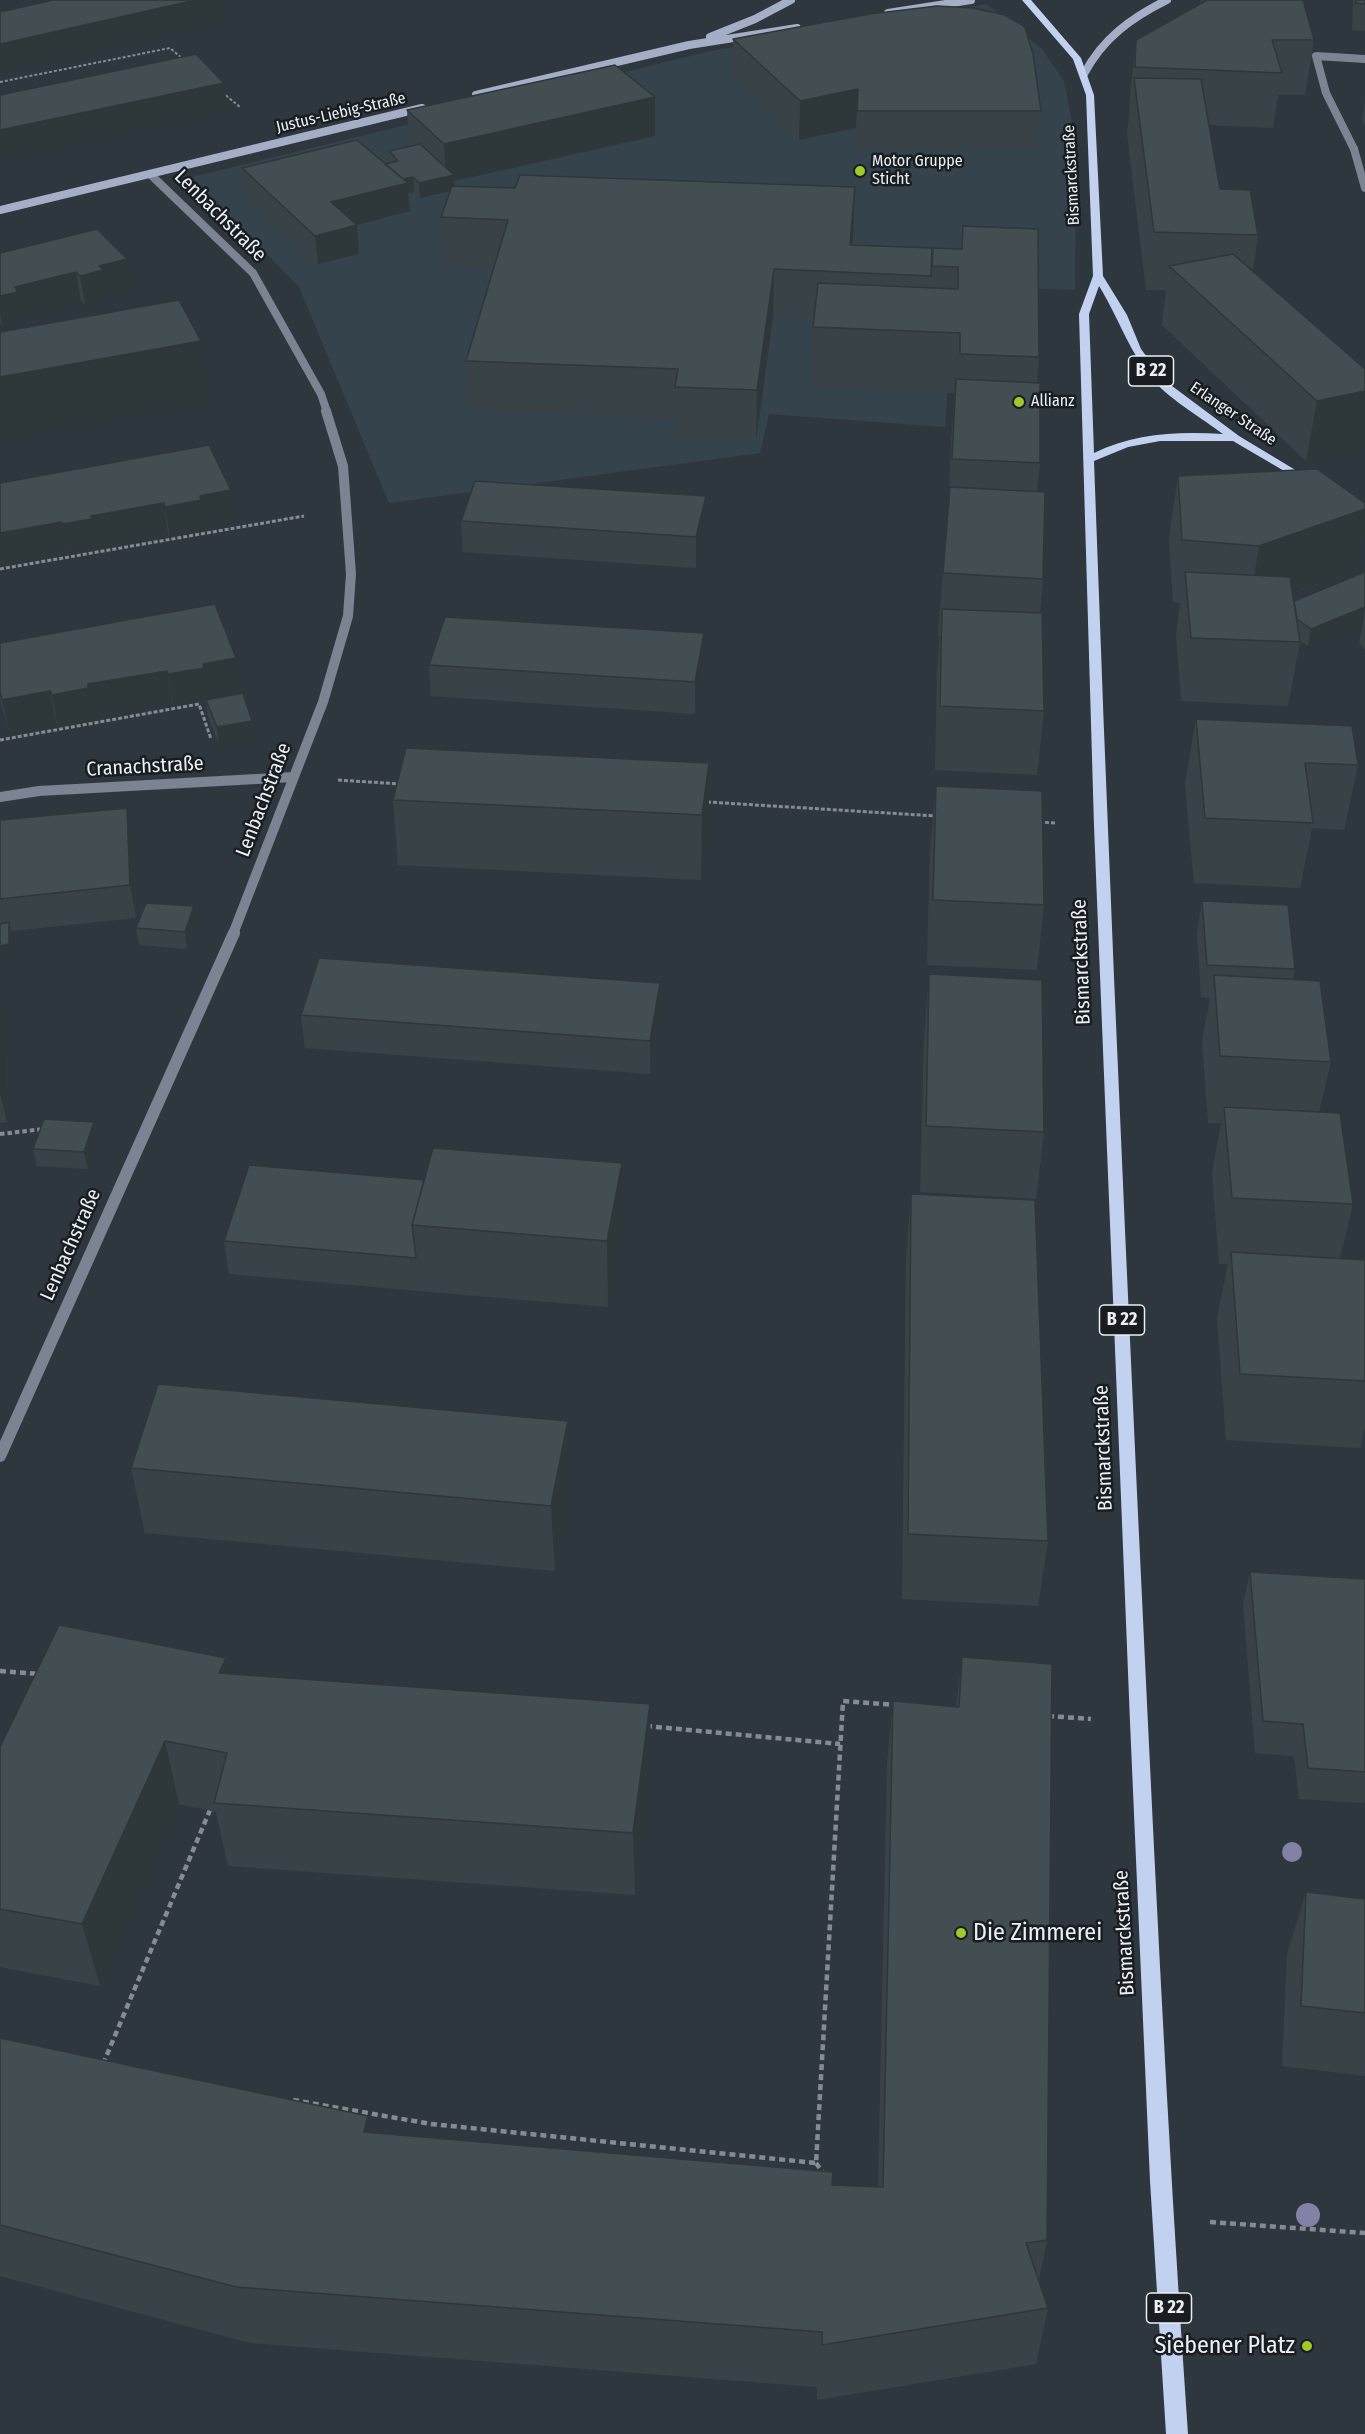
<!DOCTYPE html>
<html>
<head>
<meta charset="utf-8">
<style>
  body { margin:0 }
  canvas { display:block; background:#2e373d }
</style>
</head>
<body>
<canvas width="1365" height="2434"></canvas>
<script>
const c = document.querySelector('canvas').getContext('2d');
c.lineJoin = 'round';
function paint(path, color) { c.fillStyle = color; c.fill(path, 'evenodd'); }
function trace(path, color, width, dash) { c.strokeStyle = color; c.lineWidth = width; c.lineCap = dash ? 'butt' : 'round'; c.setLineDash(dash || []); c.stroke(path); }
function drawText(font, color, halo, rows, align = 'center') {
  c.font = font + ' "Fira Sans Condensed",sans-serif'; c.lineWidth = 5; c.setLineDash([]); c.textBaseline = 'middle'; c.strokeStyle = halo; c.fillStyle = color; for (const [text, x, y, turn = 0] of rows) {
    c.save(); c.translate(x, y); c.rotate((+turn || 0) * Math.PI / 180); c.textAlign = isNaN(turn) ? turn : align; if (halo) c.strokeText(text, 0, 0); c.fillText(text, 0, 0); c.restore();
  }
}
const built = new Path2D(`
  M986 4 1042 49 1064 81 1076 144 1075 290 1024 288 952 319 945 427 769 414 760 453 389 503 299 287 192 177 711 51Z`);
const pathFar3 = new Path2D(`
  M0 82 170 48 184 60
  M222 92 241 108`);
const pathFar2 = new Path2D(`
  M0 569 304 516
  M0 740 199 704 211 739
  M338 780 400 784
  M707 802 936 816
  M1039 822 1055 823`);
const pathFar1 = new Path2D(`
  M0 1134 44 1129`);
const path = new Path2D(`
  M0 1671 38 1674
  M1048 1716 1091 1719
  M646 1726 840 1744
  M103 2064 210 1810
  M293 2100 431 2124 816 2163 843 1701 897 1705
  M816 2163 824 2174
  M1210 2222 1365 2233`);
const service = new Path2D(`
  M1354 149 1326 93 1316 56 1365 59`);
const minorFar2 = new Path2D(`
  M1354 149 1365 188
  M151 175 253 273 321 394 327 412`);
const minorFar1 = new Path2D(`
  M0 797 39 791 293 777
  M233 934 323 702 348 616 351 574 343 466 326 411`);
const minor = new Path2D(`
  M0 1456 234 933`);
const secondary = new Path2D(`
  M888 13 971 0
  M710 37 755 19 791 0
  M1084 74C1103 38 1131 18 1167 0
  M476 95 689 45 797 28
  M0 210 422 108`);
const primary = new Path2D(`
  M1022 0H1031L1081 58 1094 95 1103 276 1127 315 1141 349 1164 380 1239 436 1312 480 1303 482 1233 441H1160L1128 447 1094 461C1106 805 1121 1149 1137 1493 1152 1807 1166 2120 1188 2434H1166L1150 2181 1130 1722 1094 826 1079 314 1093 276 1086 95 1073 59ZM1099 286C1119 318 1130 355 1156 383 1171 400 1203 419 1223 434 1179 431 1134 433 1094 453L1089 314Z`);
const trees = [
  [1292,1852,10],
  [1308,2215,12]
];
const wall = new Path2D(`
  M1201 0H1303L1314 40 1305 95H1278L1273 128 1209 125 1220 189 1258 235 1253 271 1365 369 1306 461 1162 325 1166 290H1146L1127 133 1129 117 1130 95 1136 40 1201 4Z
  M1353 0H1365V31L1352 30Z
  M733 39 1041 111 1037 149H855L856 128 799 140 732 76Z
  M655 97V136L454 181V186L515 188 855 187 852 245 961 249 963 226 1039 357 1037 383 1040 463 1037 491 1043 579 1040 613 1044 711 1037 775 935 770 937 673 940 637 938 636 949 497 951 440 955 393 811 387 814 320 773 318 756 441 675 437V419L469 410 466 361 494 268 444 266 441 217 450 191 420 198 414 192 408 193 410 211 357 225 359 254 318 264 245 196 242 168 385 164 389 163V151L409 146 407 110Z
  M1365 101V125L1362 120Z
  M97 229 132 288 107 294 108 299 85 305 81 301 23 316 24 321 2 326 0 324V253Z
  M209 445 235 521 205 527V531L170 537 168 534 97 547V550L68 555 67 553 1 565 0 561V483Z
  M1178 476 1358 570 1293 593 1294 601 1365 572V650L1359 643 1363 623 1308 646 1299 640 1300 642 1288 706 1181 701 1176 635 1180 603 1173 602 1169 538Z
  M706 496V527L696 568 463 552 461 521Z
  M215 604 240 689 208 695V699L173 705 172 702 93 716 94 720 58 727 56 722 9 731 0 700V643Z
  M704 664 695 714 431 696 429 665Z
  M206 700 254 738 219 744 208 717Z
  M1196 719 1358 765 1344 830 1312 828 1300 888 1194 883 1185 784Z
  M709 763V827L701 880 398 865 393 800Z
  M936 786 1044 905 1037 970 927 965 930 851Z
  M127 808 132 840 136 918 11 931 13 939V961L0 963V820Z
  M1202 901 1295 969 1293 979 1331 1062 1319 1112 1353 1204 1340 1258 1365 1260V1427L1360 1448 1226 1440 1217 1318 1228 1264H1219L1212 1173 1221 1123H1208L1202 1041 1210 998 1201 997 1197 933Z
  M194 906 197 923 187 949 139 945 136 928Z
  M929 974 1044 1132 1036 1199 920 1192 924 1040Z
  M0 996 8 1030 7 1122 0 1123Z
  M301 1015H660L650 1074 305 1048Z
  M94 1122 98 1139 88 1169 37 1166 33 1149Z
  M249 1165 623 1229 608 1307 419 1291 229 1274 224 1241Z
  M911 1194 1048 1541 1038 1606 902 1599 906 1260Z
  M568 1421 571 1487 555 1571 145 1533 131 1468Z
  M1250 1572 1365 1579V1799L1364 1803 1299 1799 1294 1756 1255 1753 1243 1604Z
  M962 1657 1047 2240 1039 2280 1048 2308 1036 2364 817 2400V2387L250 2343 0 2276V2038L368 2116 370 2133 832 2185 878 2187 887 1765 893 1701 956 1707Z
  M226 1658 229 1674 650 1704 651 1768 635 1895 228 1866 216 1812 179 1804 100 1986 0 1967V1747Z
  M1306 1892 1365 1899V2076L1282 2066 1287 1954Z`);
const shadedWall = new Path2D(`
  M196 0H221L224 21 0 72V44Z
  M224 83 228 110 0 159V130Z
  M858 89 856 128 799 140 800 101Z
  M655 97V136L454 181 455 190 420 198 419 183 446 177 444 144Z
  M413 177 414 192 408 193 410 211 334 231 331 202 392 182Z
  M855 187 853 235 850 272V245Z
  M357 225 359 254 318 264 315 236Z
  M127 259 132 288 107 294 108 299 85 305 80 276 99 266Z
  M774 269 773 318 756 441 757 390Z
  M76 272 81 301 23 316 24 321 2 326 0 313V296L15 287Z
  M201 341 209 401 0 440V377Z
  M1365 391V449L1306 461 1317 401Z
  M231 490 235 521 205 527V531L170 537 165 507 200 496Z
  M706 496V527L696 568V537Z
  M164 503 168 534 97 547V550L68 555 62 524 91 516Z
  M1365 509V537L1358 570 1249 608 1259 546Z
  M62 522 67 553 1 565 0 558V533Z
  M1365 607 1363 623 1308 646 1311 629Z
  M704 633V664L695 714V682Z
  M236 658 240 689 208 695V699L173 705 168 674 203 664Z
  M167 671 172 702 93 716 94 720 58 727 52 695 88 684Z
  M50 691 56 722 9 731 2 700Z
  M252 721 254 738 219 744 217 727Z
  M709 763V827L701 880 702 815Z
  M127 808 132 840 136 918 130 885Z
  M194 906 197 923 187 949 185 932Z
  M9 922 13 939V961L0 963V946Z
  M660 983V1015L650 1074V1041Z
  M0 996 8 1030 7 1122 0 1093Z
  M94 1122 98 1139 88 1169 84 1152Z
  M622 1163 623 1229 608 1307 607 1241Z
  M568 1421 571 1487 555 1571 551 1506Z
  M226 1658 238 1722 219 1673Z
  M650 1704 651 1768 635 1895 633 1833Z
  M165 1741 179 1804 100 1986 82 1924Z
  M368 2116 378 2175 364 2132Z`);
const building = new Path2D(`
  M53 0H196L0 44V12Z
  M1207 0H1303L1314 40H1272L1282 73 1135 67 1136 40Z
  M1356 0H1365V4L1356 3Z
  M937 6 973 8 1005 15 1025 27 1033 54 1041 111H857L858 89 800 101 733 39 870 14Z
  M196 54 224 83 0 130V95Z
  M615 65 655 97 444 144 407 110Z
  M1134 78 1201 79 1220 189 1250 190 1258 235 1154 232Z
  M357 140 408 183 331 202 357 225 315 236 242 168Z
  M420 144 454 175 419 183 413 177 403 179 385 164 398 161 389 151Z
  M520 175 855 187 850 245 932 248 931 276 774 269 757 390 675 387 678 369 466 361 508 220 441 217 452 186 515 188Z
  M963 226 1038 229 1039 357 960 354V333L813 327 818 283 958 289V267L932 266 933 248 962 249Z
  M97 229 127 259 99 266 104 270 80 276 76 272 15 287 18 292 0 296V253Z
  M1233 254 1365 369V391L1317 401 1169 266Z
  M179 300 201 341 0 377V332Z
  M956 379 1040 383V463L952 459Z
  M209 445 231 490 200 496 201 500 165 507 164 503 91 516 92 519 62 524V522L0 533V483Z
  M1317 469 1365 503V509L1259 546 1182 540 1178 476Z
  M475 481 706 496 696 537 461 521Z
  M950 487 1045 492 1043 579 943 573Z
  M1185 572 1290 577 1300 642 1191 638Z
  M1365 572V607L1311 629 1297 619 1294 601Z
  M215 604 236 658 203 664 204 668 168 674 167 671 88 684V688L52 695 50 691 2 700 0 692V643Z
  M942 609 1042 613 1044 711 940 706Z
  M445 617 704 633 695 682 429 665Z
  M243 693 252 721 217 727 206 700Z
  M1196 719 1352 726 1358 765 1305 763 1313 823 1205 818Z
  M406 748 709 763 702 815 393 800Z
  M936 786 1042 791 1044 905 933 900Z
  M127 808 130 885 0 899V820Z
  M1202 901 1288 905 1295 969 1207 965Z
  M146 903 194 906 185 932 136 928Z
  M9 922V944L0 946V924Z
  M319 958 660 983 650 1041 301 1015Z
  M929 974 1042 980 1044 1132 926 1126Z
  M1214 975 1320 981 1331 1062 1220 1056Z
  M1224 1107 1340 1113 1353 1204 1232 1198Z
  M44 1119 94 1122 84 1152 33 1149Z
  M433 1148 622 1163 607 1241 412 1225Z
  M249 1165 424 1180 412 1225 416 1258 224 1241Z
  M911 1194 1035 1200 1048 1541 908 1534Z
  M1231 1252 1365 1260V1381L1240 1374Z
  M158 1384 568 1421 551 1506 131 1468Z
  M1250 1572 1365 1579V1772L1308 1768 1303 1724 1263 1721Z
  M59 1625 226 1658 219 1673 650 1704 633 1833 214 1803 227 1753 165 1741 82 1924 0 1909V1747Z
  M962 1657 1052 1664 1047 2240 1026 2243 1048 2308 822 2345V2332L236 2287 0 2225V2038L368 2116 364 2132 833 2172 832 2185 883 2187 893 1701 959 1707Z
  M1306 1892 1365 1899V2013L1301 2006Z`);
const markers = [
  [860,171,6,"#a0ca2c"],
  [1019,402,6,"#a0ca2c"],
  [961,1933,6,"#a0ca2c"],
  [1307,2346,6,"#a0ca2c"]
];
const farStreetnames = [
  ["Justus-Liebig-Straße",341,113,-13],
  ["Bismarckstraße",1072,175,-93],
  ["Erlanger Straße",1233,414,34]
];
const farPoinames = [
  ["Motor Gruppe",872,162],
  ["Sticht",872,180],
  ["Allianz",1031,402]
];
const shields = [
  [1151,371,45],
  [1122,1320,45],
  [1169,2308,45]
];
const shieldNames = [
  ["B 22",1151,371],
  ["B 22",1122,1320],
  ["B 22",1169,2308]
];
const streetNames = [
  ["Lenbachstraße",220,216,45],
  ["Cranachstraße",145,767,-3],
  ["Lenbachstraße",264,800,-69],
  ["Bismarckstraße",1082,962,-92],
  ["Lenbachstraße",71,1245,-66],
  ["Bismarckstraße",1104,1448,-92],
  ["Bismarckstraße",1125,1933,-93]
];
const nearPoinames = [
  ["Die Zimmerei",973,1933],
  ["Siebener Platz",1295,2346,"right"]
];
paint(built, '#35434d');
trace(pathFar3, '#848b91', 2, [3, 2]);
trace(pathFar2, '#848b91', 3, [4, 2]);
trace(pathFar1, '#848b91', 4, [4.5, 3]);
trace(path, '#848b91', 4.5, [6, 4]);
trace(service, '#7c8392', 8);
trace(minorFar2, '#7c8392', 8);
trace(minorFar1, '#7c8392', 10);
trace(minor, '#7c8392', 12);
trace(secondary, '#a4afc7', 8);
paint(primary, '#c3d1f0');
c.fillStyle = '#8182a6';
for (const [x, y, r] of trees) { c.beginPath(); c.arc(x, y, r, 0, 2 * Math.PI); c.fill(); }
paint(wall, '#394347');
paint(shadedWall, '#2e3739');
paint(building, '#424e52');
trace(building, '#2e3739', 1.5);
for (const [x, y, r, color] of markers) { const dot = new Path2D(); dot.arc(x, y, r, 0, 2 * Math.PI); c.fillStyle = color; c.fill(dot); trace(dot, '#191d21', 2); }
drawText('16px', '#eaf0f5', '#191d21', farStreetnames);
drawText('16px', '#eaf0f5', '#191d21', farPoinames, 'left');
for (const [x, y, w] of shields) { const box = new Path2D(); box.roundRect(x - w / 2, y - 15, w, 30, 4.5); c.fillStyle = '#191d21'; c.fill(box); trace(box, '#eaf0f5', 1.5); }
drawText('bold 18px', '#eaf0f5', null, shieldNames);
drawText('20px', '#eaf0f5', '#191d21', streetNames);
drawText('24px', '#eaf0f5', '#191d21', nearPoinames, 'left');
</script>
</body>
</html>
